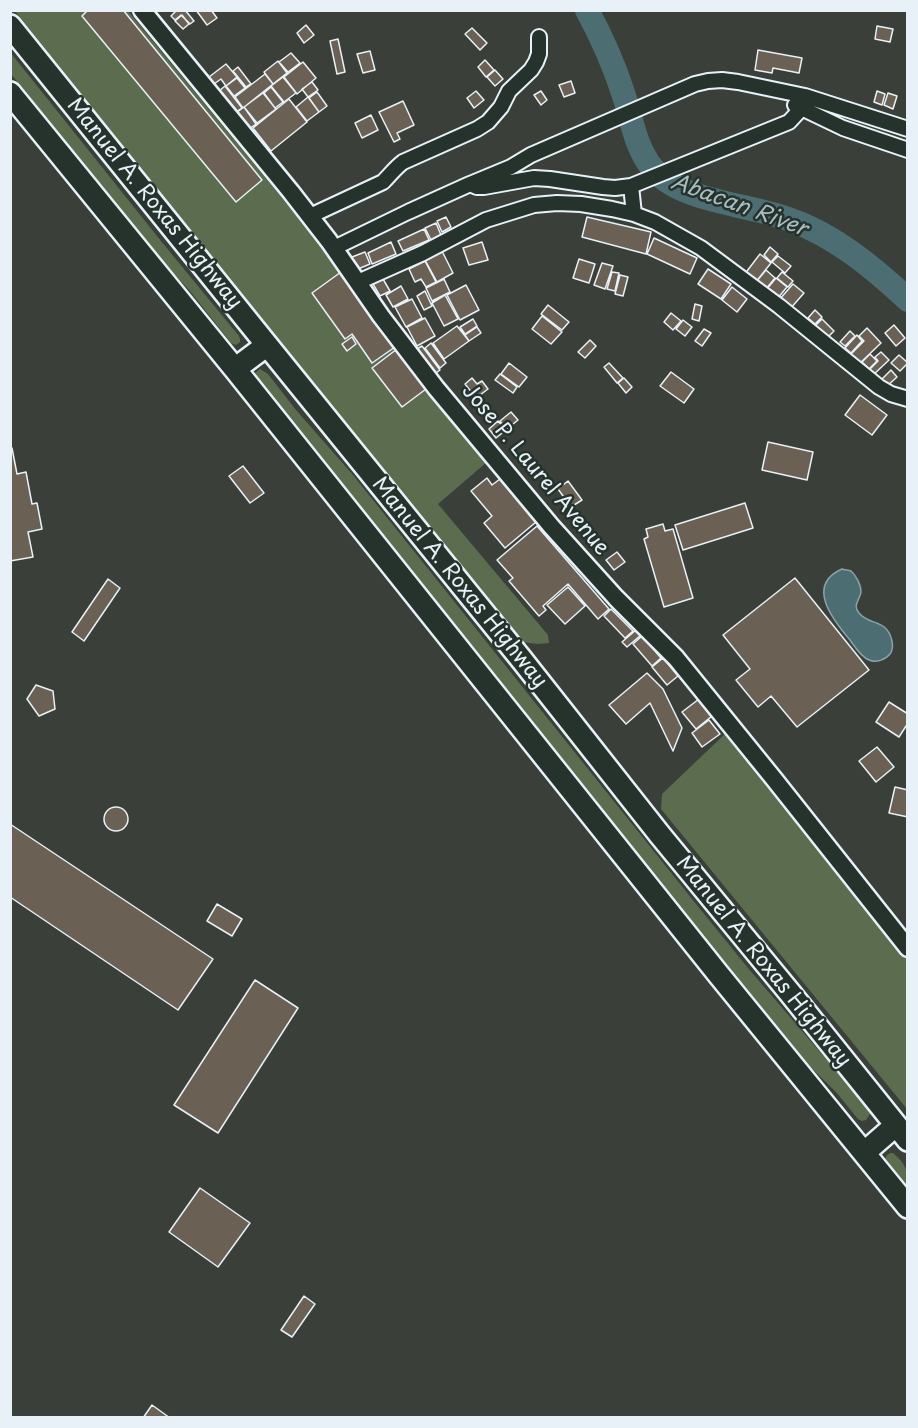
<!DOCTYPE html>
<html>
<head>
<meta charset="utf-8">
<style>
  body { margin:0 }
  #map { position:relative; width:918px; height:1428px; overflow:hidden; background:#3a4039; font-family:"Playpen Sans",sans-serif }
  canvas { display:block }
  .frame { position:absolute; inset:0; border:12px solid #e8f1f8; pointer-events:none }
</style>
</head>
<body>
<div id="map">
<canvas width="918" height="1428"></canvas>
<div class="frame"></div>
</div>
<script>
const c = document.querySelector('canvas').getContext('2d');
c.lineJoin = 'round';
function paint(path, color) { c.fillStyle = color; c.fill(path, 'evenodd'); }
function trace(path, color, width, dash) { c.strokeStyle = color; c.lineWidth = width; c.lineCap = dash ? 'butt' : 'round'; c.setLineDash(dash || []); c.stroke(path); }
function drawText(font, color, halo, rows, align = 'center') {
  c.font = font + ' "Playpen Sans",sans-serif'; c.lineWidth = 5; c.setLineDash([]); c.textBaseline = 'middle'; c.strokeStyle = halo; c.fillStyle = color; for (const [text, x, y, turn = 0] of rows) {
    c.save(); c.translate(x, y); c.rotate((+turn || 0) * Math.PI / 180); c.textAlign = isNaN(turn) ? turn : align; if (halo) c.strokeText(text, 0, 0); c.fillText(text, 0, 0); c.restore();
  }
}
const green = new Path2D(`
  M15 11H128L338 266 428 388 487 462 438 504 548 635 549 643 538 644 522 642 309 380Z
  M10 52 161 241 239 336 240 339V342L236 345 231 343 190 291 149 247 11 74Z
  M260 369 268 374 296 410 353 475 696 904 748 968 862 1101 870 1114 866 1120 862 1121 858 1119 836 1092 796 1053 773 1025 753 997 494 676 456 626 309 443 257 382 255 377V373Z
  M726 733 907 960V1109L661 809 662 794Z
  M890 1153H893C909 1167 907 1171 907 1191L884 1161 887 1155Z`);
const water = new Path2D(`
  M842 569C844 570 849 570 851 571 856 575 861 585 861 592 860 600 852 605 859 613 869 626 887 618 892 641 893 646 893 650 890 654 885 660 876 663 869 660 861 657 855 647 850 640 833 620 805 585 842 569Z`);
const river = new Path2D(`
  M587 10C601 36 613 62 622 90 632 117 634 146 653 169 682 202 748 204 788 219 833 234 874 268 908 300`);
const building = new Path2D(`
  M88 10H123L262 180 236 202 82 16Z
  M177 10H185L194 21 190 24 181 15 175 20 171 16Z
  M196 10H211L217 18 207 25Z
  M182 15 189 24 183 29 175 21Z
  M306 25 314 35 304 43 297 33Z
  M877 26 893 29 890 42 875 39Z
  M472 28 487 43 480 50 465 34Z
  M338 39 345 72 337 74 330 41Z
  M758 50 802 58 799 73 773 68 772 73 755 70Z
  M370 51 375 70 363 73 357 54Z
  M291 53 300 63 288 72 279 62Z
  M485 60 494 70 486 77 478 67Z
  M278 61 287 73 273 84 264 72Z
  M303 62 316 78 297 94 284 77Z
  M226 64 237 77 226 86 221 79 214 84 209 77Z
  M238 67 251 84 246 87 233 71Z
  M495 70 503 79 495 86 487 77Z
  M265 74 273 84 243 108 235 97Z
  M283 77 296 93 284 102 271 86Z
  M237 78 245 88 234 96 226 86Z
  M571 81 575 93 564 97 559 85Z
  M312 82 318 90 308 97 302 89Z
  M225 86 242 108 236 112 219 91Z
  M271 87 283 102 275 108 264 93Z
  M476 91 484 100 474 108 467 98Z
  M541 91 547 100 541 105 534 95Z
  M877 91 885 94 882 105 874 102Z
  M317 92 327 106 319 112 309 98Z
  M263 93 276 109 257 123 244 107Z
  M888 93 897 96 893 109 884 105Z
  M308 97 319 112 307 121 296 107Z
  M289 99 307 122 271 151 253 128Z
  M403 101 414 125 397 133 400 139 394 142 379 112Z
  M244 107 256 124 249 129 236 113Z
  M371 115 378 130 362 138 355 123Z
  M446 217 451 227 442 232 437 221Z
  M587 217 651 232 646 254 582 237Z
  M436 223 441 235 431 240 425 228Z
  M424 229 429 240 403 251 398 241Z
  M654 238 697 258 690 274 647 254Z
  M391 242 396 254 372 264 368 253Z
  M482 242 488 260 469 265 463 248Z
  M770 247 778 254 771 262 764 255Z
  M442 251 453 273 437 282 425 260Z
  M365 252 370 264 358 269 352 257Z
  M760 254 771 263 755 283 744 275Z
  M778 256 791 266 785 273 772 262Z
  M579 259 595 264 589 283 573 278Z
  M425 261 436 282 426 287 421 279 415 282 409 269Z
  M602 263 613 266 605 289 594 285Z
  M708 269 731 284 721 299 698 284Z
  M766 270 775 278 765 290 756 282Z
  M341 272 395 347 372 363 352 334 345 339 312 293Z
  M612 272 619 273 615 291 607 289Z
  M782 272 793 281 788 287 777 278Z
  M620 275 628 277 623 296 615 294Z
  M776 278 787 287 777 299 766 290Z
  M383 279 390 291 380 296 373 284Z
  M444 279 450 292 432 301 426 288Z
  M793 284 804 293 790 309 779 300Z
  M466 285 479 310 460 320 447 295Z
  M401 286 408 299 393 307 386 295Z
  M732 287 747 299 737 312 722 300Z
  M425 291 432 306 424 310 417 296Z
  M445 295 458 319 444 326 432 303Z
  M412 299 422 318 406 327 395 307Z
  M695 304 702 306 699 321 692 319Z
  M548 305 569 322 562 330 541 314Z
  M815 310 822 317 815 324 808 318Z
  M671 313 681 321 673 330 664 322Z
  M542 316 562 332 551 344 532 329Z
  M425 318 435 336 417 346 407 327Z
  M473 319 477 326 465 334 460 327Z
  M822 319 834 331 825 340 813 328Z
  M683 320 692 327 685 336 676 329Z
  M894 325 905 338 896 346 885 333Z
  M457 326 469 341 444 359 433 343Z
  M477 327 481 333 469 341 465 335Z
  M867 328 881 343 857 366 848 357 864 341 859 336Z
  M704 329 711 333 702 346 695 341Z
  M850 331 855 336 845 346 840 342Z
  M857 335 862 341 851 353 845 348Z
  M352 337 356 344 347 351 342 344Z
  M590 340 596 346 585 358 578 352Z
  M431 343 446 363 440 368 425 348Z
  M422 346 440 370 436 373 417 349Z
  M397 349 426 389 402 407 372 368Z
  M881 352 889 360 872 376 868 371 878 361 875 357Z
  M870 354 877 361 869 369 862 362Z
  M899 355 908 363 900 371 891 363Z
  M509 363 527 377 519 387 501 374Z
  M609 363 623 378 617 383 604 367Z
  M891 370 897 377 886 387 880 381Z
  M671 372 694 389 684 403 660 386Z
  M500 374 517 387 513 393 495 380Z
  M472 378 477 384 482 381 488 389 476 398 465 384Z
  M624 378 632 387 626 393 618 383Z
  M860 395 887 415 872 435 845 415Z
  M511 412 518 420 507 429 500 421Z
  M498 421 506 430 496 438 489 429Z
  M768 442 813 452 807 480 762 470Z
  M10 448H12L17 474 26 472 32 504 37 503 42 529 28 532 33 557 10 561Z
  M243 466 264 493 250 503 229 476Z
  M487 478 492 485 500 479 536 522 505 548 484 523 492 516 471 491Z
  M568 481 582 500 571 507 558 489Z
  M745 503 753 528 683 550 675 525Z
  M663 524 665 531 673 529 693 598 664 607 644 539 648 537 646 529Z
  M537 526 609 609 598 619 568 584 543 606 546 610 539 616 509 581 513 578 497 560Z
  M617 552 625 562 614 570 606 560Z
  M795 578 869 670 797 727 771 696 758 707 736 680 750 669 723 635Z
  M108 579 120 588 84 641 72 632Z
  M568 587 585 606 565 624 547 605Z
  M611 609 633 631 625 638 604 616Z
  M636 630 641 635 627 647 622 642Z
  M642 636 661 658 652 666 633 644Z
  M663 658 678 676 667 685 652 667Z
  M647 673 663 689 682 728 673 751 650 703 626 724 609 705Z
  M36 685 53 691 55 709 39 716 27 699Z
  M699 699 712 716 696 729 682 712Z
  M889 702 908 714V723L899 737 876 722Z
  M709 720 720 734 702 747 692 733Z
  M877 747 894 767 876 782 859 761Z
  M895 787 908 790V817L889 813Z
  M104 819a12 12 0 1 1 24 0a12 12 0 1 1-24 0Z
  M10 824 213 959 178 1010 10 897Z
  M217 904 242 919 232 936 207 921Z
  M255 980 298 1008 218 1133 174 1105Z
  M200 1188 250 1223 218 1267 169 1232Z
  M304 1296 315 1304 292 1337 281 1330Z
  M152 1405 170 1418H143Z`);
const minor = new Path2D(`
  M795 105 843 128 908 150
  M470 184 477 187H484L534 178 550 179 603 187 615 188 631 186 789 122 801 109 805 96
  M631 186 634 214
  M310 216 383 182C390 175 395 168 403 162L477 129 488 122 501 107 509 91 531 70 536 62 539 54V37
  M334 248 408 212 470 184 511 167 531 155 695 84 708 81 722 80 738 82 805 96 908 129
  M358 282 423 253 486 220 534 205 557 203 581 204 612 209 634 214 655 222 701 248 779 306 879 387 891 394 908 399`);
const tertiary = new Path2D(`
  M142 10 291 192 329 241 381 316 436 388 551 526 616 598 676 658 774 779 908 948`);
const primary = new Path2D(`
  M10 26 267 345 522 660 660 835 790 993 908 1140
  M10 93 235 369 719 975 908 1207
  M235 369 267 345
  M864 1153 896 1125`);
const streetNames = [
  ["Manuel A. Roxas Highway",154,204,51],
  ["Jose P. Laurel Avenue",535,470,50],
  ["Manuel A. Roxas Highway",459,583,51],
  ["Manuel A. Roxas Highway",763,962,51]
];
const waterNames = [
  ["Abacan River",739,206,20]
];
paint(green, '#5c6c4f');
paint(water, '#4c6e72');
trace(water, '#8aa2a8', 1.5);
trace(river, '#4c6e72', 24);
paint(building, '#6a6054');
trace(building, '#e8f1f8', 1.5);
trace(minor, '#e8f1f8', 18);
trace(tertiary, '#e8f1f8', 21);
trace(primary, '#e8f1f8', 26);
trace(minor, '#26332d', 14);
trace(tertiary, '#26332d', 16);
trace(primary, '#26332d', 21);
drawText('21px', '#e8f1f8', '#26332d', streetNames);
drawText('italic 22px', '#aabdc2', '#26332d', waterNames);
</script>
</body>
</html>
